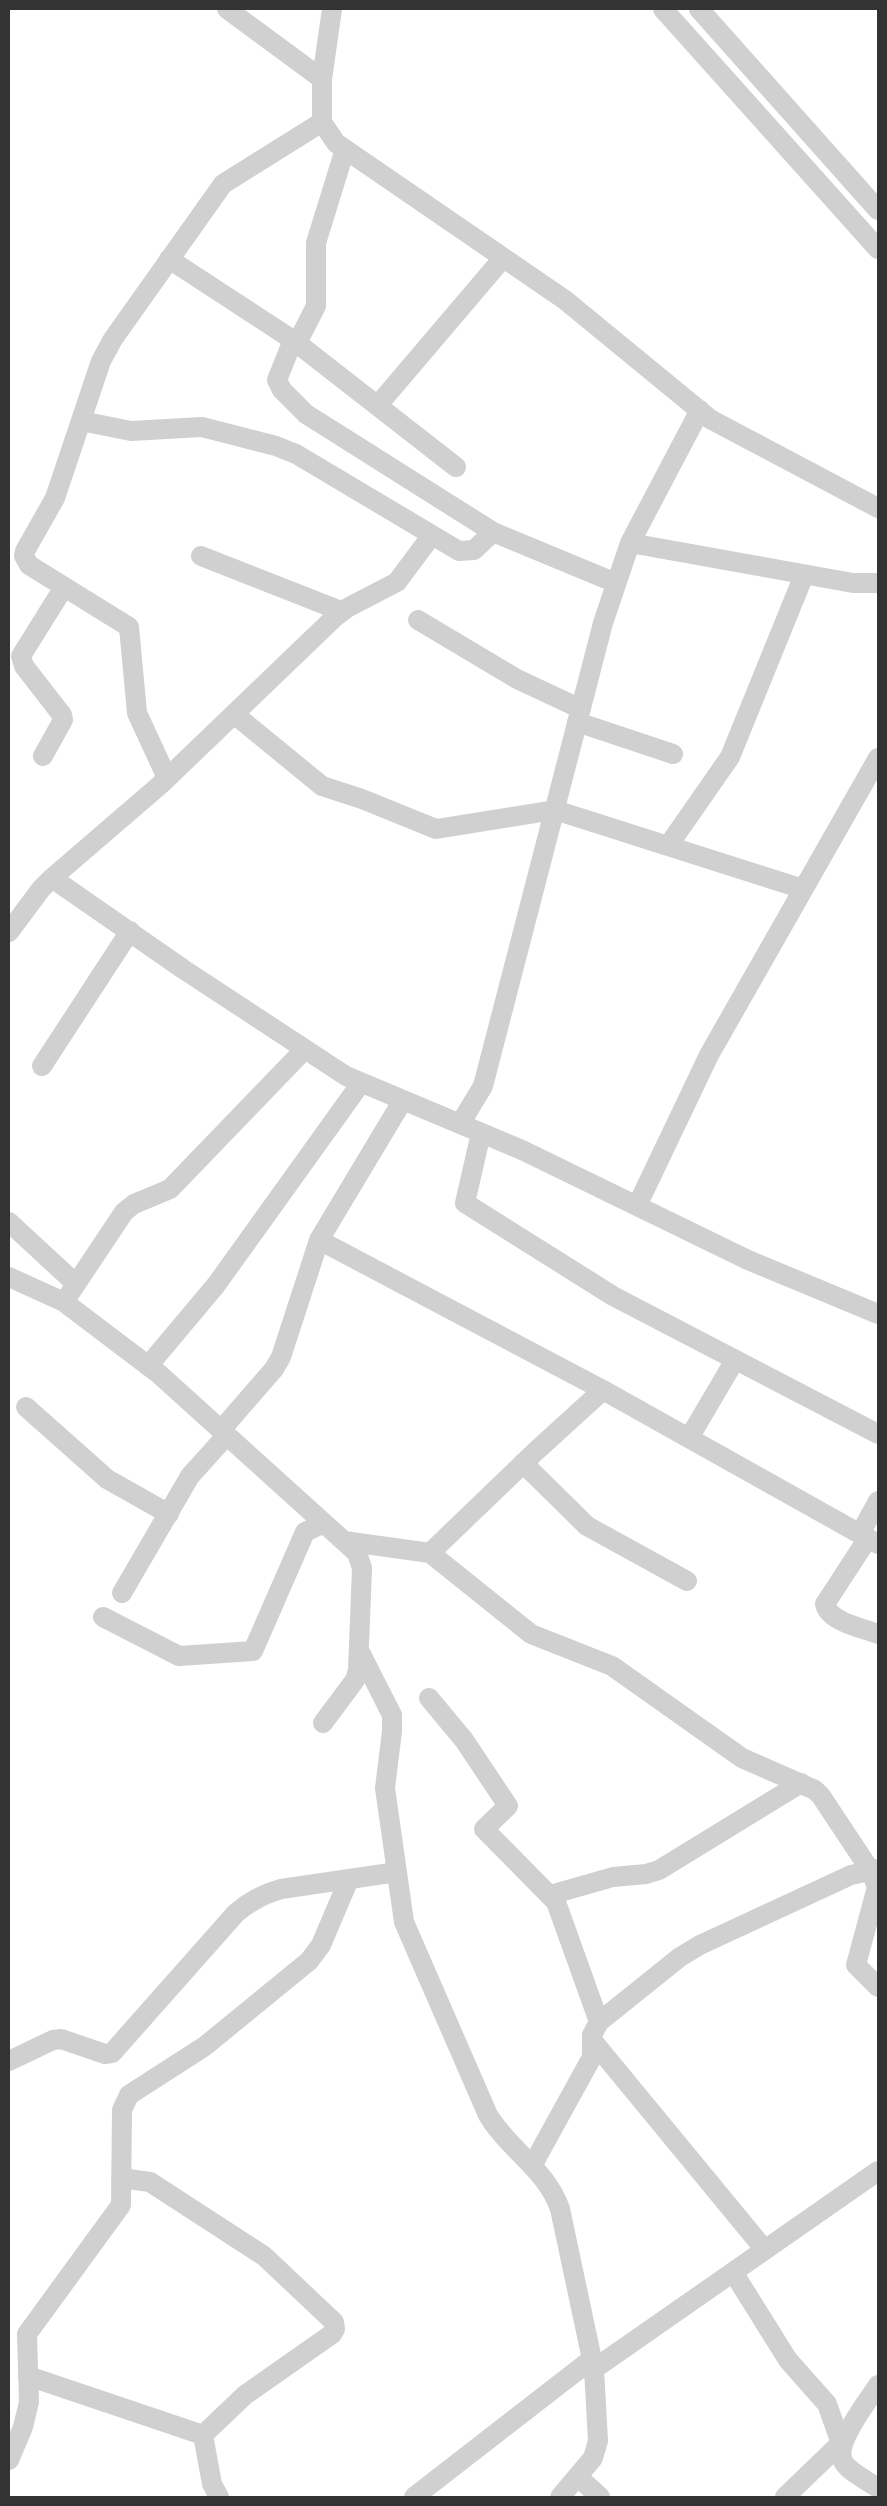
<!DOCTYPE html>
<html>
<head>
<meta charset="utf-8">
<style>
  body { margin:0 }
  #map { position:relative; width:887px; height:2506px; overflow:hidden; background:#fff; font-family:"Fira Sans",sans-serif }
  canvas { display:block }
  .frame { position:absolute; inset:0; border:10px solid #333; pointer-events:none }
</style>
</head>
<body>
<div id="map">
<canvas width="887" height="2506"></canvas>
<div class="frame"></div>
</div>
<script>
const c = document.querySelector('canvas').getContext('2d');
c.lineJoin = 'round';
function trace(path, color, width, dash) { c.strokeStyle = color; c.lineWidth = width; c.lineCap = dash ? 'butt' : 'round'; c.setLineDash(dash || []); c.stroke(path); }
const minor = new Path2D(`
  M227 9 322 79
  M332 9 322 79V122L336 143 565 300 710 419 878 508
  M663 9 878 249
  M699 9 878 210
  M169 259 293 340 456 467
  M293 340 277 380 282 390 306 414 493 532 616 583
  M297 343 316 306V243L345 149
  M378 405 503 258
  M81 421 131 431 202 427 276 446 296 454 459 551 474 550 493 532
  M630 543 853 583H878
  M201 556 341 611
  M418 620 517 679 581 709
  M234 714 322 786 362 799 436 829 555 810 803 889
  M577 722 673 754
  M43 756 63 720 62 715 24 666 21 656 64 587
  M167 778 137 713 129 627 29 565 24 556 25 551 55 498 101 361 113 339 223 184 322 122
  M668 846 730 757 804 575
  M52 878 183 969 346 1076 522 1150 748 1260 878 1314
  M9 932 41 889 52 878 160 785 335 617 347 608 397 582 432 535
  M42 1066 130 931
  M460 1124 483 1086 603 623 630 543 700 410
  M481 1133 465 1203 613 1296 878 1434
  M637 1206 709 1055 878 758
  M9 1222 76 1284
  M319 1240 603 1390 878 1544
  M9 1277 64 1302 159 1374 357 1553 362 1568 358 1670 355 1680 323 1723
  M64 1302 124 1212 134 1204 170 1189 305 1049
  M148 1366 216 1285 361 1083
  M26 1407 107 1479 169 1514
  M221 1430 274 1369 281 1357 319 1240 403 1100
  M689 1438 735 1360
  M523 1463 587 1526 687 1581
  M860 1534 878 1501
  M868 1538 825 1604C829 1622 863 1628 878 1634
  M344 1541 430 1553 531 1634 612 1666 742 1758 815 1790 821 1796 870 1870 877 1887 856 1965 878 1987
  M430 1553 535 1452 603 1390
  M122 1593 190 1476 227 1435
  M103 1617 179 1656 253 1651 305 1532 324 1523
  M361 1654 392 1715V1731L385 1788 404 1922 488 2115C509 2150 547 2170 560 2209L594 2369 598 2441 593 2458 560 2497
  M429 1698 464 1740 508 1806 484 1829 556 1902 599 2022
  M550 1895 613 1877 646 1874 659 1870 801 1783
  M592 2040 765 2250
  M9 2061 53 2040 61 2039 105 2054 112 2053 236 1913C250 1901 263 1894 281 1889L397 1872
  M532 2166 592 2057V2035L599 2022 680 1957 700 1945 851 1875 878 1869
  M733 2272 788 2360 827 2404 838 2435 843 2441 785 2497
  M594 2369 878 2171
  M28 2376 203 2435 245 2395 332 2334 335 2329 334 2322 264 2256 150 2182 121 2178
  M878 2385C868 2401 832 2445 844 2463 851 2473 868 2481 878 2488
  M203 2435 212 2484 219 2497
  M9 2460 23 2427 29 2402 27 2334 121 2205 122 2110 129 2095 205 2046 309 1961 321 1945 349 1879
  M578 2477 600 2497
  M414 2497 592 2359`);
trace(minor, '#d0d0d0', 20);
</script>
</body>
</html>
